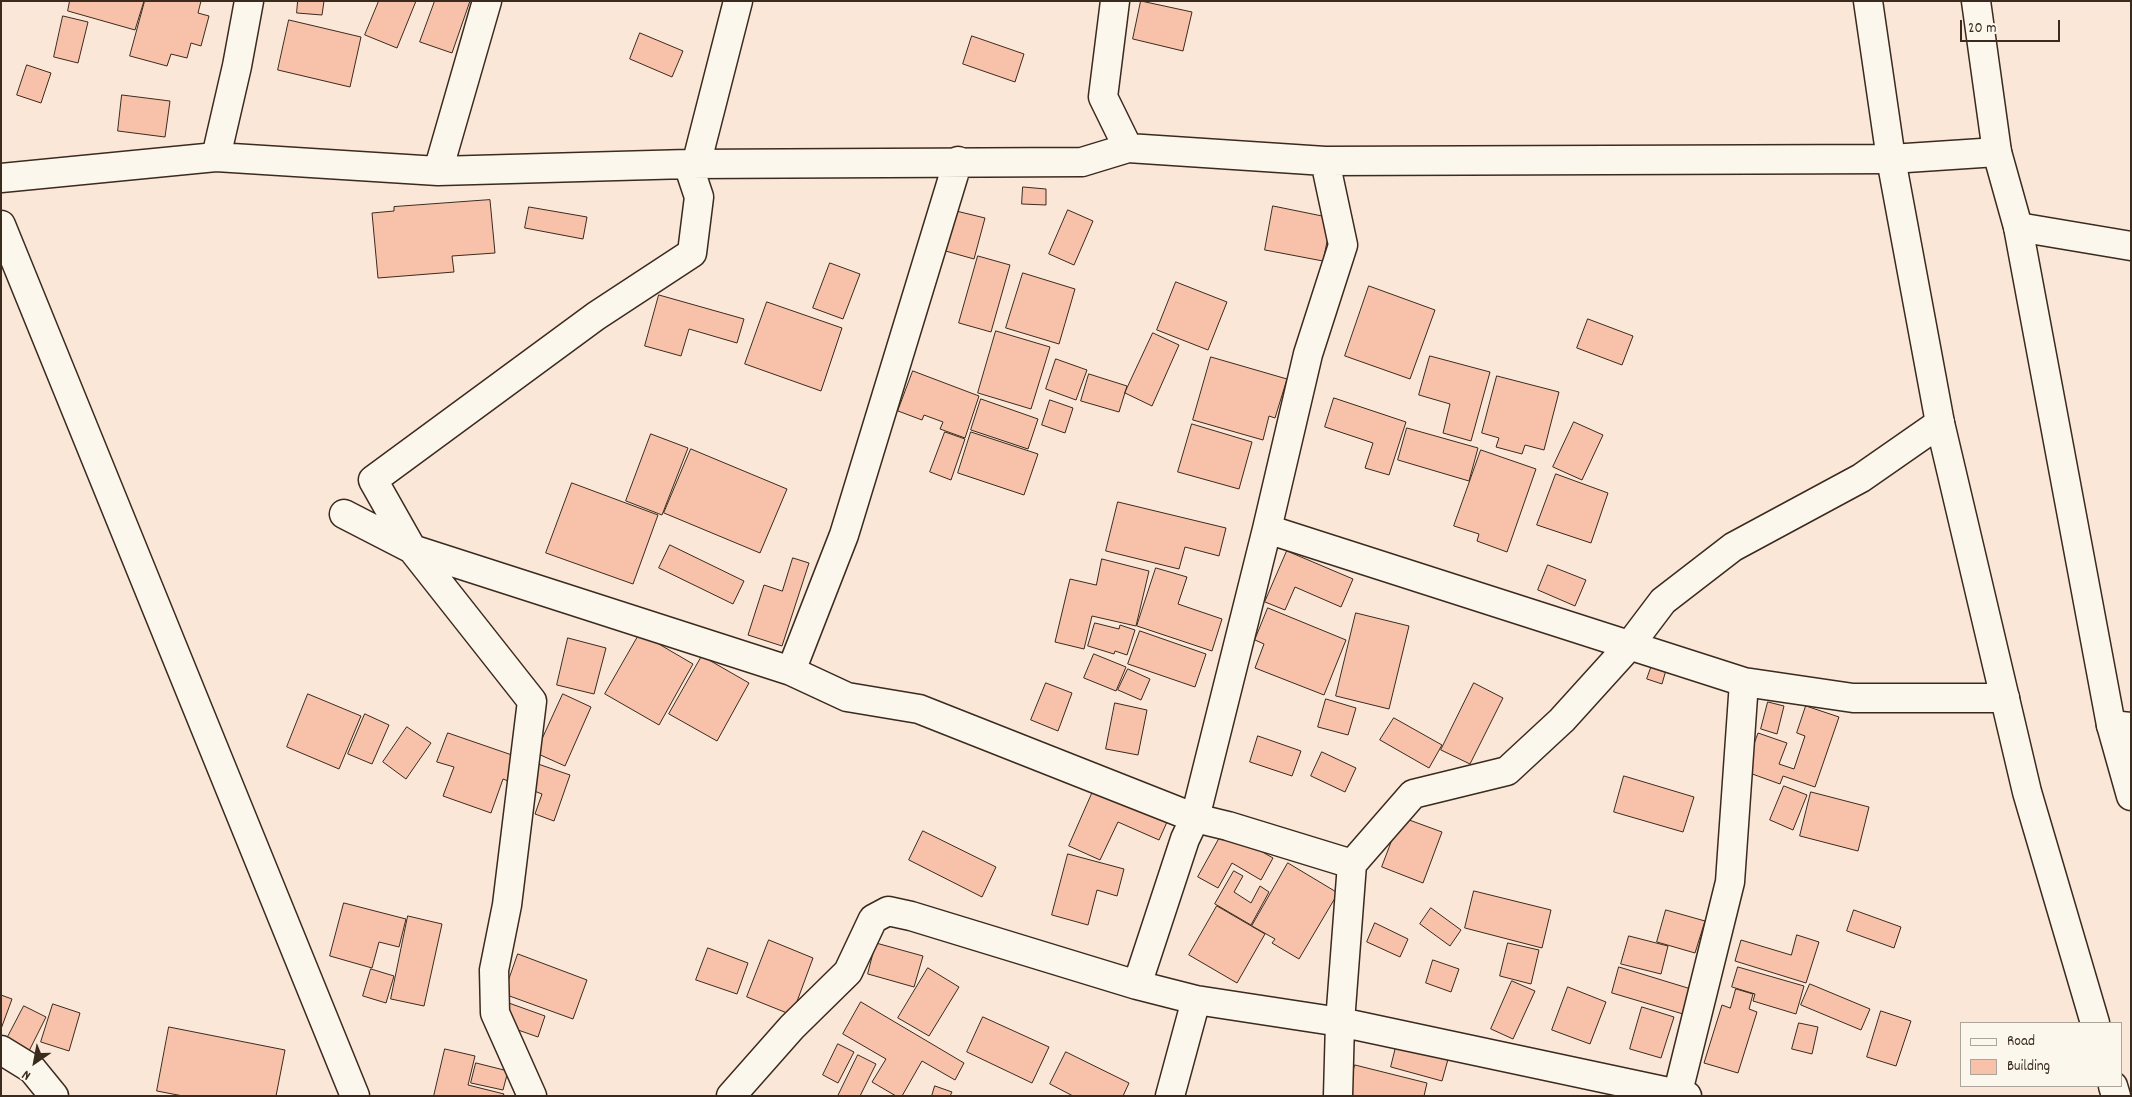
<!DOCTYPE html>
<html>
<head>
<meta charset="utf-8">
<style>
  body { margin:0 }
  #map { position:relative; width:2132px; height:1097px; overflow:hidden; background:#fae7d8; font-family:Dekko,sans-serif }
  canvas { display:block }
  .frame { position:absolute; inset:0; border:2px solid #3b2a1e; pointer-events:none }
  .legend { position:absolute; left:1960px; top:1022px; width:162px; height:65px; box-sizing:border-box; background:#fbf7ec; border:1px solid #aea59a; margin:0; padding:6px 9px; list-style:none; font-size:15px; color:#3b2a1e }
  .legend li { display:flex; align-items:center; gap:10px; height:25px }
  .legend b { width:25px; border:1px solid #aea59a }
  .north { position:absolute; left:10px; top:1037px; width:50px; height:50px; -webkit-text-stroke:4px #fbf7ec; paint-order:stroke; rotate:213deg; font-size:14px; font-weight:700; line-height:20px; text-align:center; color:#3b2a1e }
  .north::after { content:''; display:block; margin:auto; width:18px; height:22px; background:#3b2a1e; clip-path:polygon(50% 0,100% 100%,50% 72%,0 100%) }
  .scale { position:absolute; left:1960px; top:20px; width:100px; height:22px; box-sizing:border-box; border:2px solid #3b2a1e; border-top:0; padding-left:6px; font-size:15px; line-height:18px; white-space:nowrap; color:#3b2a1e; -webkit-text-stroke:4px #fbf7ec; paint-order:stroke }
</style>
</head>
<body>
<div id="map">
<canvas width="2132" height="1097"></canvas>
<div class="frame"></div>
<ul class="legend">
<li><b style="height:6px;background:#fbf7ec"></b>Road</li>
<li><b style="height:14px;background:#f7c2a9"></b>Building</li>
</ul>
<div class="north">N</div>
<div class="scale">20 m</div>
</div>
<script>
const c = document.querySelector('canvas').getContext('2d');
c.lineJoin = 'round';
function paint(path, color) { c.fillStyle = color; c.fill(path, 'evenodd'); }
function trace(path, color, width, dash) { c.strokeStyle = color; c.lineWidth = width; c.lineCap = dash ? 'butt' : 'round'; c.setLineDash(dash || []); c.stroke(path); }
const building = new Path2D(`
  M70 1H144L135 30 68 11Z
  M145 1H201L198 13 209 16 201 46 191 43 187 58 171 54 167 66 130 56Z
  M298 1H324L322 15 297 13Z
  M379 1H416L397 48 365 35Z
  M435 1H470L452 53 420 42Z
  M1141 1 1192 12 1183 51 1133 39Z
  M63 16 88 22 78 63 54 57Z
  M289 20 361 37 350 87 278 70Z
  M640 33 683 51 672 77 630 59Z
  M972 36 1024 54 1015 82 963 64Z
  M27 65 51 73 41 103 17 95Z
  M122 95 170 101 165 137 118 131Z
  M1023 187 1046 189V205L1022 204Z
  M490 200 495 253 452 256 454 272 378 278 372 213 394 211V207Z
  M1273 206 1332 218 1323 261 1265 250Z
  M529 207 587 217 583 239 525 228Z
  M952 210 985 218 974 259 942 250Z
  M1068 210 1093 221 1074 265 1049 254Z
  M978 256 1010 265 991 332 959 323Z
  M830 263 860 274 843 319 813 308Z
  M1023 273 1075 289 1059 344 1006 328Z
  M1176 282 1227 302 1208 350 1157 330Z
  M1369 286 1435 310 1410 379 1345 356Z
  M659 295 744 319 737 343 689 329 681 356 645 346Z
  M767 302 842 328 821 391 745 364Z
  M1588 319 1633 336 1622 365 1577 348Z
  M996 331 1050 347 1031 409 978 393Z
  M1153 333 1179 345 1152 406 1125 393Z
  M1430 356 1490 372 1471 441 1443 433 1450 404 1419 395Z
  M1211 357 1287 379 1275 418 1269 416 1263 440 1193 420Z
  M1056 359 1087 370 1076 400 1046 389Z
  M913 371 979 396 965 438 940 429 943 422 924 415 922 420 898 411Z
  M1089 374 1127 386 1119 412 1081 401Z
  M1497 376 1559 392 1544 450 1525 445 1522 454 1496 447 1499 438 1482 433Z
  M1334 398 1406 422 1389 475 1365 468 1373 443 1325 427Z
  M981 399 1038 419 1028 449 971 430Z
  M1050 400 1073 408 1065 433 1042 425Z
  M1574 422 1603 435 1582 480 1553 467Z
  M1192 424 1252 442 1239 489 1178 472Z
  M1407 428 1478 448 1469 481 1398 460Z
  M945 432 965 439 951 480 930 472Z
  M971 432 1038 454 1024 495 958 473Z
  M651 434 688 448 662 515 626 501Z
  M691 449 787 489 760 553 664 513Z
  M1481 450 1536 469 1507 552 1477 541 1479 534 1454 526Z
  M1556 474 1608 493 1591 543 1537 525Z
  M572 483 658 515 633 584 546 553Z
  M1118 502 1226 528 1219 556 1185 547 1179 569 1106 551Z
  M670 545 744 581 733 604 659 568Z
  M1287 551 1353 579 1341 607 1295 587 1285 610 1265 602Z
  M793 558 809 563 782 646 748 635 764 585 782 591Z
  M1102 559 1149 571 1136 626 1092 616 1084 649 1055 642 1070 579 1096 585Z
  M1548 565 1586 580 1575 606 1538 590Z
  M1156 568 1187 577 1178 604 1222 619 1212 651 1137 626Z
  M1268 608 1346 640 1324 695 1255 668 1264 644 1255 640Z
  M1356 613 1409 626 1389 709 1336 696Z
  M1095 623 1119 629 1120 625 1135 630 1127 655 1115 651 1114 654 1088 646Z
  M1140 631 1206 654 1195 687 1128 664Z
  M640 633 693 664 659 725 605 694Z
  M568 638 606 648 594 694 557 685Z
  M1094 654 1126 667 1116 691 1084 678Z
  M702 656 749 683 717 741 669 714Z
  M1652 665 1666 670 1662 684 1647 679Z
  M1128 669 1150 679 1141 700 1118 690Z
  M1046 683 1072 693 1058 731 1031 720Z
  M1474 683 1503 698 1470 764 1441 750Z
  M308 694 361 716 339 769 287 747Z
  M563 694 591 707 565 766 536 753Z
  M1326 699 1356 708 1348 735 1318 727Z
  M1768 702 1784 706 1777 734 1761 729Z
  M1115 703 1147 710 1138 755 1106 749Z
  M1806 706 1839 717 1815 787 1783 776 1780 784 1744 771 1758 733 1787 743 1779 764 1794 769 1805 736 1797 733Z
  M365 714 389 725 372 764 348 754Z
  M1394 718 1442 745 1429 768 1380 740Z
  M407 727 431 743 406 779 383 762Z
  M448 733 570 775 554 821 535 814 542 794 503 779 491 813 443 796 454 767 437 762Z
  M1258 736 1301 751 1292 776 1250 762Z
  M1322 752 1356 768 1345 792 1311 776Z
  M1624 776 1694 797 1683 832 1614 812Z
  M1784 786 1807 795 1793 830 1770 820Z
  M1094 789 1167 822 1159 840 1118 822 1100 860 1069 846Z
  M1811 792 1869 807 1858 851 1800 836Z
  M1401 817 1442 832 1423 883 1382 867Z
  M1224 830 1273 858 1261 880 1232 863 1218 888 1198 877Z
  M923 831 996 867 982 897 909 860Z
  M1068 854 1124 869 1117 896 1097 890 1088 925 1052 915Z
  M1288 863 1338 893 1299 959 1272 943 1275 939 1252 926Z
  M1234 871 1243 876 1234 892 1251 903 1260 886 1269 892 1251 925 1215 904Z
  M1474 891 1551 910 1542 948 1465 928Z
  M344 903 406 919 399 947 379 942 372 968 330 956Z
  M1217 906 1265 934 1237 983 1189 955Z
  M1431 908 1461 930 1450 946 1420 924Z
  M1666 910 1705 921 1695 953 1657 942Z
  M1854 910 1901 927 1894 948 1847 931Z
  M408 916 442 924 424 1006 391 999Z
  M1375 923 1408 939 1400 957 1367 942Z
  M1797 935 1819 942 1806 983 1735 961 1741 940 1791 955Z
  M1629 936 1668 946 1661 974 1621 964Z
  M769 940 813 958 792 1015 747 997Z
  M876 943 923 956 914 987 868 974Z
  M1508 943 1539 950 1531 984 1500 976Z
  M708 948 748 963 737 994 696 980Z
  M518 954 587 980 573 1019 504 994Z
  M1433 960 1459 969 1451 992 1426 983Z
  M1619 967 1691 989 1683 1014 1612 993Z
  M1738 967 1804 986 1796 1014 1753 1001 1755 994 1732 987Z
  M928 968 959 987 929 1036 898 1018Z
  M371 969 394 976 386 1003 363 996Z
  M1512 981 1535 991 1513 1039 1491 1029Z
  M1810 984 1870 1009 1861 1030 1801 1005Z
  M1568 987 1606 1002 1590 1044 1552 1030Z
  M1736 989 1753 994 1749 1009 1757 1012 1738 1073 1704 1063 1722 1005 1730 1008Z
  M1 995 12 999 1 1029Z
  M506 1002 545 1016 538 1037 498 1023Z
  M861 1002 964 1063 955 1080 922 1061 902 1096H896L872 1082 886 1059 843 1034Z
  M53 1004 80 1013 69 1051 41 1042Z
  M24 1006 46 1017 22 1065 1 1050Z
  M1642 1007 1674 1017 1661 1058 1630 1049Z
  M1881 1011 1911 1021 1896 1066 1867 1057Z
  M983 1017 1049 1047 1032 1083 967 1052Z
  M1799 1023 1818 1027 1812 1054 1792 1049Z
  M169 1027 285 1050 276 1096H183L157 1091Z
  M1398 1039 1450 1052 1442 1081 1391 1067Z
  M838 1044 854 1052 838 1083 823 1075Z
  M445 1049 475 1056 468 1085 504 1094 503 1096H434Z
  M1066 1052 1129 1083 1123 1096H1073L1050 1084Z
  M858 1055 876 1064 860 1096H838Z
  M476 1063 508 1071 503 1090 471 1083Z
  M1355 1065 1427 1083 1424 1096H1347Z
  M935 1086 952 1092 950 1096H932Z`);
const minor = new Path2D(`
  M1115 1 1103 97 1128 148
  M216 157 237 66 249 1
  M696 165 738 1
  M438 171 487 1
  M1 178 216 157 438 171 688 164 1082 162 1128 148 1325 161 1891 159 1997 152
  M1 225 355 1096
  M2018 227 2131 246
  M344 514 412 549 791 671 847 697 919 709 1195 818 1267 529 1308 354 1343 245 1325 161
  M1267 529 1744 682 1853 698H2005
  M791 671 844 535 958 161
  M2111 725 2131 727
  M1137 985 1185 839 1195 818 1228 826 1352 864
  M1 1050 32 1069 54 1096
  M532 1096 495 1013 494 970 507 905 532 701 412 549 373 480 596 316 692 253 699 197 688 164
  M731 1096 792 1027 848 972 873 919 888 911 911 916 1137 985 1196 1000 1340 1022 1687 1096
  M1170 1096 1196 1000
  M1338 1096 1340 1022 1352 864 1413 794 1507 771 1562 720 1629 646 1663 601 1733 547 1861 478 1940 423
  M1677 1096 1730 882 1744 682`);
const tertiary = new Path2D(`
  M1868 1 1891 159 1940 423 2027 792 2095 1023
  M1976 1 1997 152 2018 227 2111 725 2131 796
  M2113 1086 2116 1096`);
paint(building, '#f7c2a9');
trace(building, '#3b2a1e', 1);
trace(minor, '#3b2a1e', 31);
trace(tertiary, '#3b2a1e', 31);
trace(minor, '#fbf7ec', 28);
trace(tertiary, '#fbf7ec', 28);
</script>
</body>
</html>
